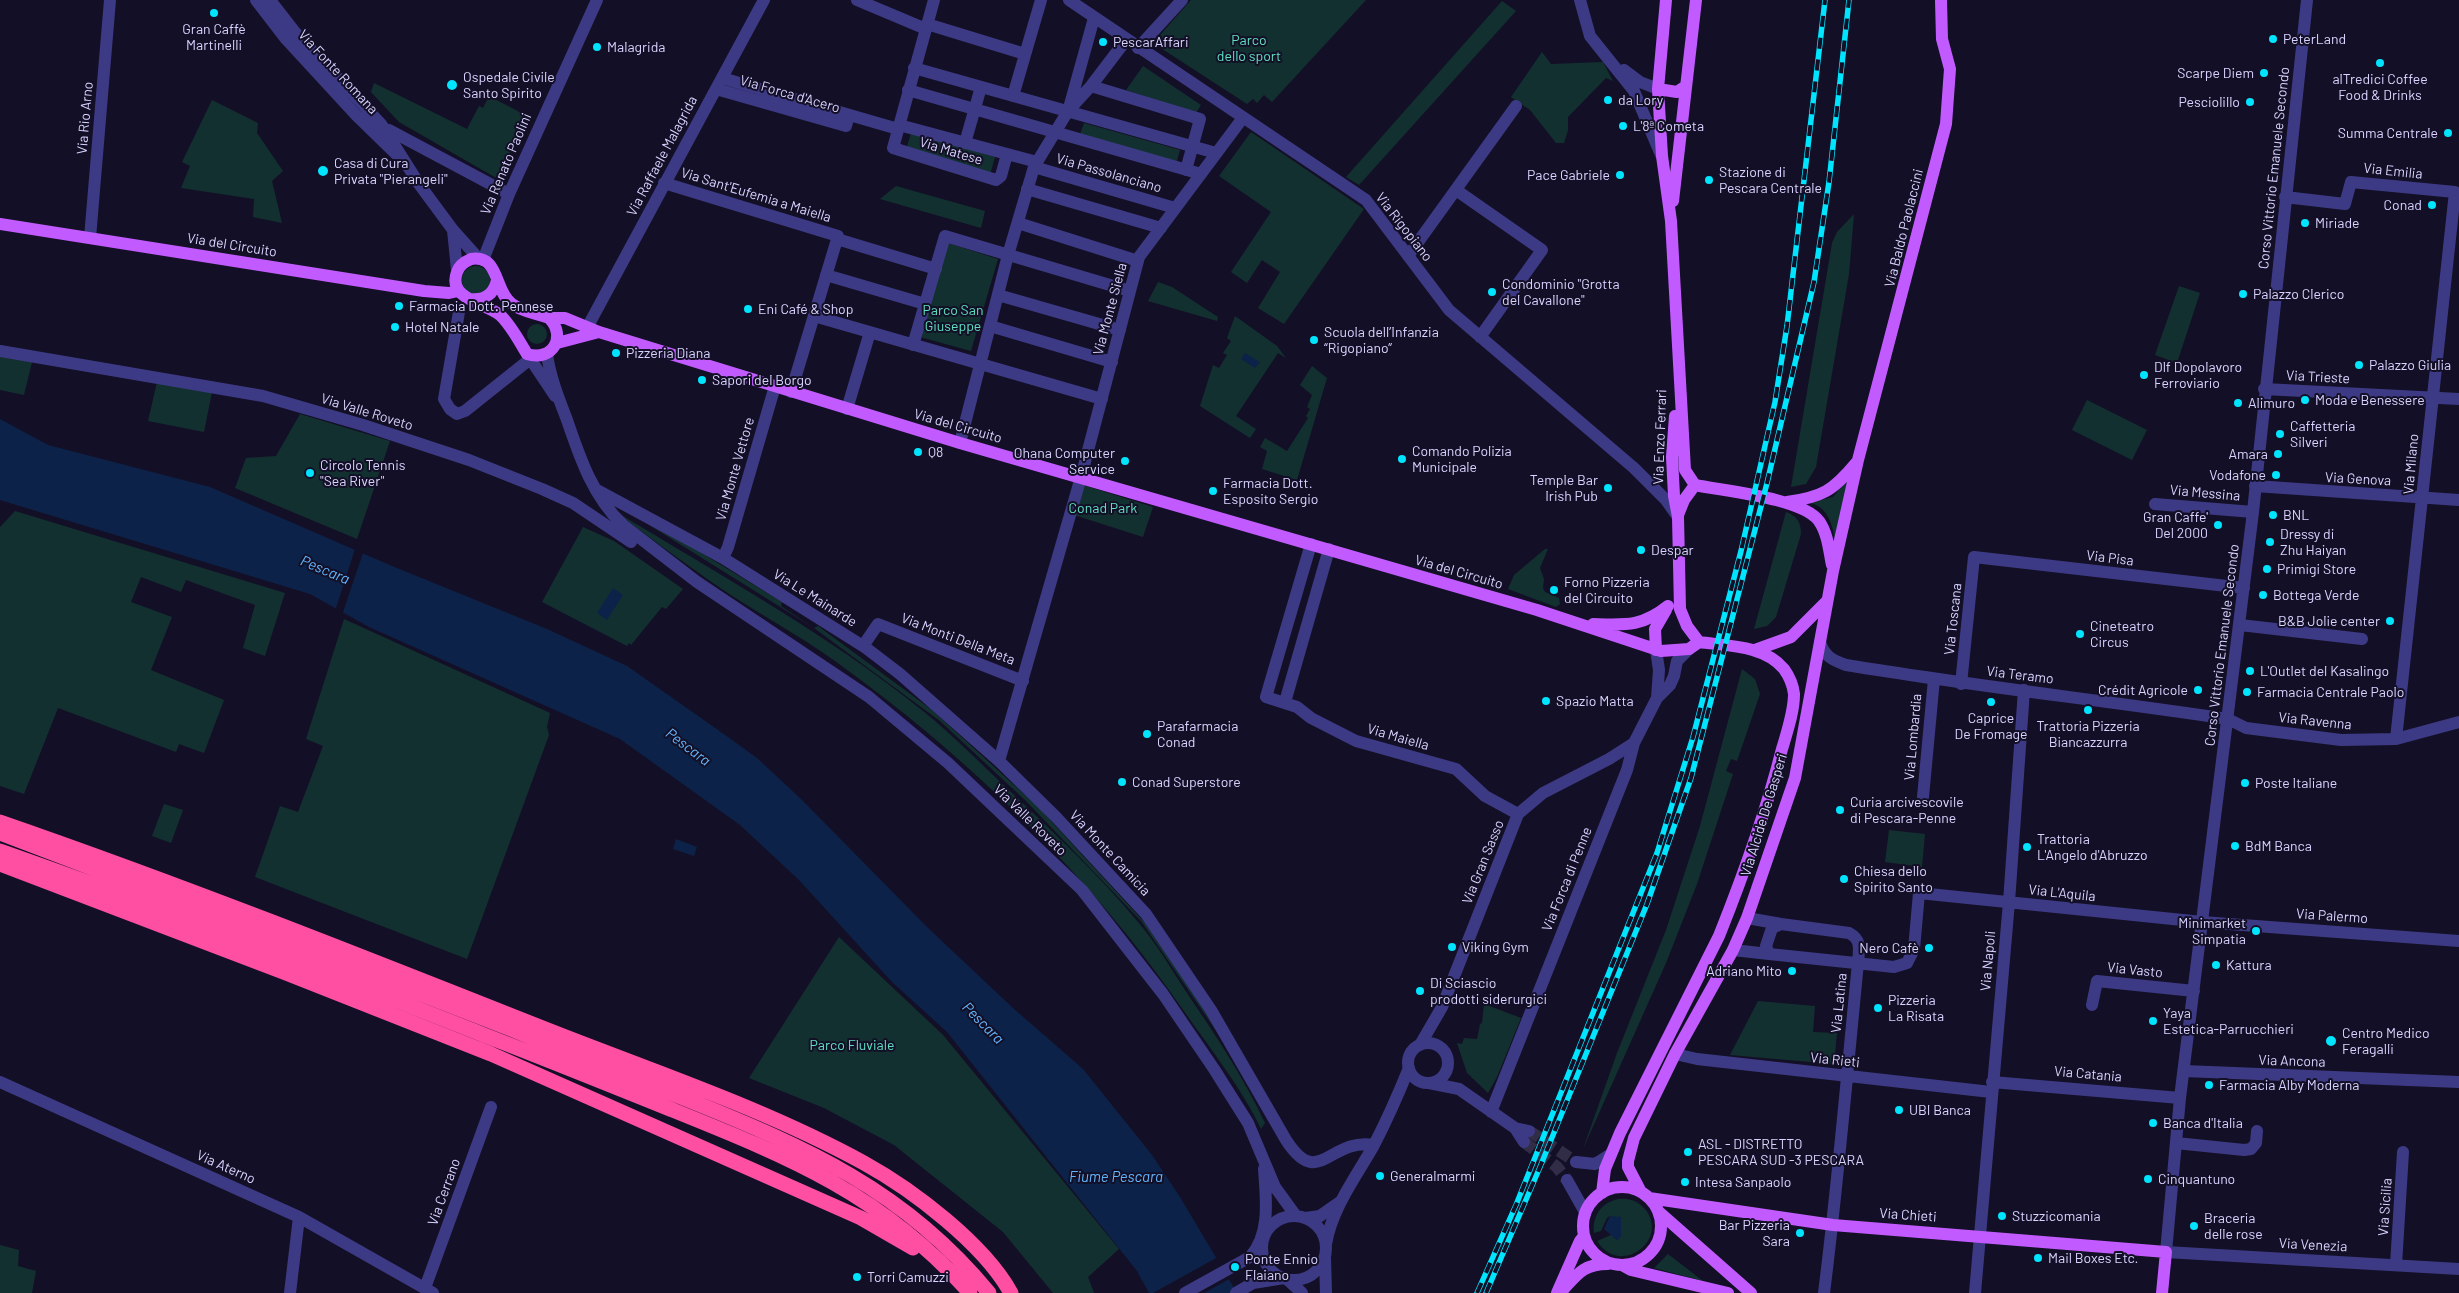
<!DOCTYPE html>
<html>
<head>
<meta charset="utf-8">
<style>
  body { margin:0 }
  canvas { display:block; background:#130f26 }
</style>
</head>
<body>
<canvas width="2459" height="1293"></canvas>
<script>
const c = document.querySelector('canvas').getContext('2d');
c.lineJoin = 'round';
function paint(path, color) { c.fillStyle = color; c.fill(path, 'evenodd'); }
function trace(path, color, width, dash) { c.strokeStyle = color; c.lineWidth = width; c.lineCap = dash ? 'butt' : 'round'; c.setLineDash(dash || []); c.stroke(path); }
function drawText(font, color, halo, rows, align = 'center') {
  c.font = font + ' Barlow,sans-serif'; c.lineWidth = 4; c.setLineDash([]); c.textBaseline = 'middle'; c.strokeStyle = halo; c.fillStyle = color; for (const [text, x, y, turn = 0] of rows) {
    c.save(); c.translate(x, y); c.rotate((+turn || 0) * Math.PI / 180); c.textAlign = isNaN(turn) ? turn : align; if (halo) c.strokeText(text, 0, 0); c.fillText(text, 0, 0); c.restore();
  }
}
const green = new Path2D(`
  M1191 0H1366L1272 102 1264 95 1257 103 1253 99 1247 104 1153 43Z
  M1502 1 1516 11 1359 185 1346 177Z
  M1542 52 1551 64 1603 62 1613 81 1606 78 1568 117V130L1564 143H1556L1530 110 1511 97Z
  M1143 66 1201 105 1196 113 1126 90Z
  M374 83 467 129 479 106 483 108 489 96 527 116 498 179 399 122 371 92Z
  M212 100 258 123 257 133 283 171 272 181 282 223 253 217 254 199 181 188 190 166 182 162Z
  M1084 123 1180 150 1176 164 1079 137Z
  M1251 132 1364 209 1284 324 1258 308 1280 272 1262 260 1247 283 1231 272 1271 212 1219 176Z
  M911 133 995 157 990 175 906 150Z
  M896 186 985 211 981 228 880 199Z
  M1854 214 1849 274 1816 467 1806 484 1791 487 1832 243 1837 232Z
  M948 243 998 259 971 351 920 337Z
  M462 280a14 14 0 1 1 28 0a14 14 0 1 1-28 0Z
  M1158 282 1172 287 1218 317 1217 321 1148 301Z
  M2179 286 2200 293 2177 363 2155 355Z
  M1235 316 1277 346 1286 358 1278 353 1236 416 1256 429 1250 438 1200 406 1213 365 1219 368 1227 355 1223 353 1231 341 1227 338Z
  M527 334a10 10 0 1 1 20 0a10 10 0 1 1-20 0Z
  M0 353 33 358 24 395 0 390Z
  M1312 366 1327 378 1297 480 1262 469 1267 451 1260 447 1265 438 1287 451 1308 418 1306 416 1310 409 1307 407 1312 395 1300 385Z
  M157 382 212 392 204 432 148 421Z
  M2087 400 2147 430 2132 460 2072 430Z
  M300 414 390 441 357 539 235 488 246 458 276 456Z
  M1853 473 1835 541C1833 525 1827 505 1809 503L1833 497Z
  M1083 485 1153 507 1143 537 1074 515Z
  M613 510C718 574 828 634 923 711 954 736 982 765 1011 792 1055 834 1100 876 1138 922 1156 943 1170 967 1185 990 1214 1033 1243 1076 1265 1123L1261 1129C1244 1092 1210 1048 1186 1014 1092 877 970 758 835 661 796 633 752 610 713 583 679 559 646 535 613 510Z
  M15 511 285 593 265 656 243 648 255 605 186 580 181 592 141 577 131 602 172 617 151 670 224 700 204 753 179 744 176 752 58 708 24 794 0 786V527Z
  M1786 512C1797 516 1801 522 1801 534L1776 617 1767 626 1754 629Z
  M638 518 698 551 782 602 781 606 814 628 818 626 932 710 1039 808 1145 923 1201 1004 1221 1038 1141 921 1026 801 940 721 814 628Z
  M583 527 614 541 683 589 666 609 662 607 631 645 629 643 627 646 542 602Z
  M1545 549H1548L1540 568 1544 579 1543 588 1545 592 1559 598 1560 604 1556 607 1508 589 1514 575Z
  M344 619 550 713 547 727 549 735 467 959 255 877 280 806 298 812 323 746 306 739Z
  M1742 669 1755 679 1760 694 1737 761 1731 759 1726 771 1733 774 1697 884 1666 963 1583 1149 1617 1053 1666 930 1700 826Z
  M164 804 183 810 171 843 152 836Z
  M1889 830 1925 834 1922 867 1885 862Z
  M839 937 943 1035 1119 1249 1088 1277 1094 1293H1053L1003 1232 894 1145 824 1108 749 1078Z
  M1758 1001 1815 1006 1813 1032 1837 1033 1834 1064 1730 1055Z
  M1484 1004 1521 1018 1497 1077 1488 1093 1467 1073 1457 1043 1462 1044 1464 1038 1477 1039 1480 1024 1482 1023Z
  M1618 1199C1628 1198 1636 1200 1643 1207 1673 1237 1621 1279 1597 1241L1611 1235 1617 1240 1610 1216 1607 1218 1601 1231 1594 1233C1592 1216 1601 1203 1618 1199Z
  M0 1245 19 1250 18 1266 36 1271 32 1293H0Z
  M1668 1254 1703 1281 1654 1268Z`);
const water = new Path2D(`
  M1245 353 1260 362 1255 368 1241 359Z
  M0 419 48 445 210 487 392 566 547 629 627 666 728 737 757 758 801 799 928 928 1013 1008 1083 1069 1152 1155 1180 1197 1237 1293H1149L1137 1271 947 1032 892 982 799 880 740 825 620 739 369 627 310 594 0 500Z
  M613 588 623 595 607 620 597 613Z
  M676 839 697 847 694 856 673 849Z
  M1610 1216 1621 1217V1237L1617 1240 1604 1229Z`);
const pier = new Path2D(`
  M356 546 364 550 342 615 335 611Z
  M1218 1257 1231 1278 1204 1293H1153Z`);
const minorTunnel = new Path2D(`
  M1529 1131 1576 1162
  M1524 1142 1557 1167 1567 1180`);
const minor = new Path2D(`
  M256 0 286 39 356 115 396 154
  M270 0 294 31 381 124 419 184 453 230 479 259
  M857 0 926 29
  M934 0 893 148 996 180 1001 176 1007 154
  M1069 0 1366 200 1449 310 1634 468 1666 500 1678 517
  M1580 0 1590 36 1634 91 1661 155
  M2307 0 2253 512 2180 1098 2166 1252 2459 1269
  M927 24 1025 54
  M1138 48 1182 0
  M914 68 1216 153
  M1624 70 1640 82 1658 89
  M722 78 898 129
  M1091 86 1200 119 1186 170
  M716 89 846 126 849 115
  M908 90 1201 174
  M1013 96 1041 0
  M1069 108 1094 18
  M899 125 1037 162
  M389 130 509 194
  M965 143 981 87
  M1034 167 1175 208
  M664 183 838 236 791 392
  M1027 189 1161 228
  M1456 190 1542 250 1480 337
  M2285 197 2345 204 2351 182 2455 192 2396 739
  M1018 223 1138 261
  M453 230 457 270
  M90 238 110 0
  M837 239 936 269
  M1408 256 1516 106
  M483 260 509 194 597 0
  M826 275 925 304
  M998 295 1120 330
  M459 312 444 399 450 409 457 414 465 411 529 360
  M814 316 1102 399
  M588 326 764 0
  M990 326 1112 362
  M913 345 945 236 1130 291
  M0 351 263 396 363 425 469 460 542 489 573 503 631 542
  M527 354 555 396
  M547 354C550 377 559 399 567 420 580 458 593 497 623 525L697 582 869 697 948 763 1082 890 1163 994 1214 1069 1248 1123 1275 1187 1296 1216
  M2264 389 2459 399
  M847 409 870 332
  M960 443 1008 255 1034 167 1068 111 1091 86 1126 40
  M2255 486 2459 500
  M597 490 723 558 866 648 900 674 999 761 1056 817 1146 914 1211 1010 1286 1140C1319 1191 1329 1137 1374 1145
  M2155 504 2253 512
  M1311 544 1266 697 1297 707 1311 718 1356 741 1456 769 1485 796 1518 814
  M723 558 728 547 775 386
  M2240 625 2362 639
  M1820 642C1824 656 1832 660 1846 665 1973 686 2101 700 2228 719L2246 728 2341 740 2396 739 2459 722
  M863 646 878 624 1023 681
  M1656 650 1659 670 1657 698
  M1961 684 1974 557 2244 588
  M1285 702 1329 549
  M999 761 1081 477 1139 257 1242 119
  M1923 797 1934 679
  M1747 918 1781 924
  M1733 950 1769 954
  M2092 1005 2097 981 2194 991
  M1408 1063a20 20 0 1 1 40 0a20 20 0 1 1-40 0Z
  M1420 1045 1442 1007 1518 814 1543 793 1609 759 1634 743
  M1675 1054 1697 1059 1991 1092
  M2184 1071 2459 1082
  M0 1082 299 1217 433 1293
  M1992 1082 2180 1098
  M1429 1083 1459 1089 1515 1128 1529 1131
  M1491 1112 1627 770 1634 743 1657 698 1670 685 1674 676 1677 661 1689 649
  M1515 1128 1524 1142
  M2176 1143 2244 1150 2251 1149 2256 1143 2257 1131
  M1576 1162 1595 1164 1611 1154
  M1567 1180 1585 1212
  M1262 1248a32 32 0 1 1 64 0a32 32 0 1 1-64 0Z
  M1306 1218 1320 1216 1340 1202
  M1326 1244C1332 1208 1356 1177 1374 1145 1387 1120 1398 1095 1409 1068
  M1325 1258 1326 1293
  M2396 1265 2403 1152
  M1287 1279 1302 1293
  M425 1288 491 1107
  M290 1293 299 1217
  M1185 1293 1250 1257C1271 1234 1266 1198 1264 1169
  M1236 1293 1253 1283 1284 1278
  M1824 1293C1838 1183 1847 1073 1858 963 1859 949 1862 940 1849 933L1781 924 1772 928 1766 946 1769 954 1894 967 1907 963 1914 949 1919 893 2202 922 2459 941
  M1975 1293 2009 902 2024 690`);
const major = new Path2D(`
  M1666 0 1658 89 1662 156 1671 221 1685 470 1695 485
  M1658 89 1677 92 1686 86
  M1673 201 1696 0
  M0 224 424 291 449 293 458 291
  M471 259C500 254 494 292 512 304 522 312 537 313 549 318 567 336 553 362 527 354 519 341 511 325 500 315 485 303 447 299 457 272 459 266 464 262 471 259Z
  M470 299C485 301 494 294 497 280
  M549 318H565L599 332 960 443 1537 610 1661 651 1689 649 1699 642
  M557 343 599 332
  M1675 416 1672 457 1674 496 1678 517 1680 609 1687 626 1699 642
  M1695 485C1724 491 1802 498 1819 521 1828 534 1829 551 1832 565
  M1787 502C1822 497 1833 491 1856 463
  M1678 515 1684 500 1695 485
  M1593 624C1625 625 1642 627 1668 606
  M1656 650 1655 629 1666 610
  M1755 650 1791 637 1827 601
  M1583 1226a39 39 0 1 1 78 0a39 39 0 1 1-78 0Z
  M1641 1192 1628 1167V1161L1634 1138 1675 1054 1733 950 1747 918 1795 778 1833 571 1858 460 1946 124 1950 69 1942 39 1941 0
  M1602 1193 1605 1169 1620 1133 1719 936C1743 876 1766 812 1782 749 1787 732 1794 712 1794 694 1793 685 1789 676 1784 669 1764 645 1727 646 1699 642
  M1649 1198 1833 1225 2166 1252 2162 1293
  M1659 1212 1751 1293
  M1622 1265 1631 1270 1728 1293
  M1557 1293 1580 1241 1584 1236
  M1560 1293C1577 1275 1582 1264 1608 1264`);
const highway = new Path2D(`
  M0 822C182 885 361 956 540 1027 648 1070 762 1107 864 1163 913 1190 984 1244 1011 1293
  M0 833C170 898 341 962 511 1029 569 1053 627 1076 686 1099 805 1147 905 1190 989 1293
  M0 851C163 908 324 972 484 1035 546 1059 608 1084 670 1109 789 1157 882 1194 970 1293
  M0 864 286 973 491 1054 861 1218 913 1248`);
const rail = new Path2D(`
  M1477 1293 1516 1205 1657 853 1693 737 1741 551 1775 402 1787 326 1825 0
  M1486 1293 1540 1167 1647 904 1691 778 1767 483 1814 282 1829 182 1849 0`);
const markers = [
  [214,13,5,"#00e5ff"],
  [2273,39,5,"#00e5ff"],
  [1103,42,5,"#00e5ff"],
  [597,47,5,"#00e5ff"],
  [2380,63,5,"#00e5ff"],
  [2264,73,5,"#00e5ff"],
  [452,85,6,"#00e5ff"],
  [1608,100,5,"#00e5ff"],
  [2250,102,5,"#00e5ff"],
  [1623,126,5,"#00e5ff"],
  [2448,133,5,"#00e5ff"],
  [323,171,6,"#00e5ff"],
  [1620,175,5,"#00e5ff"],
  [1709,180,5,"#00e5ff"],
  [2432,205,5,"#00e5ff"],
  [2305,223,5,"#00e5ff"],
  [1492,292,5,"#00e5ff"],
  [2243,294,5,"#00e5ff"],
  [399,306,5,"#00e5ff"],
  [748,309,5,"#00e5ff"],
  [395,327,5,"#00e5ff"],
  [1314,340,5,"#00e5ff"],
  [616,353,5,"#00e5ff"],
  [2359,365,5,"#00e5ff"],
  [2144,375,5,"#00e5ff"],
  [702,380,5,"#00e5ff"],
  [2305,400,5,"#00e5ff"],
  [2238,403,5,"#00e5ff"],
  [2280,434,5,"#00e5ff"],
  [918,452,5,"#00e5ff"],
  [2278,454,5,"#00e5ff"],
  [1402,459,5,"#00e5ff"],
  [1125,461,5,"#00e5ff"],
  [310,473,5,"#00e5ff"],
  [2276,475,5,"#00e5ff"],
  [1608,488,5,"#00e5ff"],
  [1213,491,5,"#00e5ff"],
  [2273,515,5,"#00e5ff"],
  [2218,525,5,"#00e5ff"],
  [2270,542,5,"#00e5ff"],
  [1641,550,5,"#00e5ff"],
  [2267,569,5,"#00e5ff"],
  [1554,590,5,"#00e5ff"],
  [2263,595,5,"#00e5ff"],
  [2390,621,5,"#00e5ff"],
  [2080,634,5,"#00e5ff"],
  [2250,671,5,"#00e5ff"],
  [2198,690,5,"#00e5ff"],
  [2247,692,5,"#00e5ff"],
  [1546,701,5,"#00e5ff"],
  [1991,702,5,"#00e5ff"],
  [2088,710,5,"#00e5ff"],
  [1147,734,5,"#00e5ff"],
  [1122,782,5,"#00e5ff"],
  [2245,783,5,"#00e5ff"],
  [1840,810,5,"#00e5ff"],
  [2235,846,5,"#00e5ff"],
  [2027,847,5,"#00e5ff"],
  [1844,879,5,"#00e5ff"],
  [2256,931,5,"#00e5ff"],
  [1452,947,5,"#00e5ff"],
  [1929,948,5,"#00e5ff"],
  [2216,965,5,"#00e5ff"],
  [1792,971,5,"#00e5ff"],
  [1420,991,5,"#00e5ff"],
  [1878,1008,5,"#00e5ff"],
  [2153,1021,5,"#00e5ff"],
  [2331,1041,6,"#00e5ff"],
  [2209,1085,5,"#00e5ff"],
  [1899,1110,5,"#00e5ff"],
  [2153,1123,5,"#00e5ff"],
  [1688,1152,5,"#00e5ff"],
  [1380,1176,5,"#00e5ff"],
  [2148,1179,5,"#00e5ff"],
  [1685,1182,5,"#00e5ff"],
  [2002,1216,5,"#00e5ff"],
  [2194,1226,5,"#00e5ff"],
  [1800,1233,5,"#00e5ff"],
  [2038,1258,5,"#00e5ff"],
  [1235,1267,5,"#00e5ff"],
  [857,1277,5,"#00e5ff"]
];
const poiNames = [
  ["Gran Caffè",214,29,"center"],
  ["Martinelli",214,45,"center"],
  ["PeterLand",2283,39],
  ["PescarAffari",1113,42],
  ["Malagrida",607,47],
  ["Scarpe Diem",2254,73,"right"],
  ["Ospedale Civile",463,77],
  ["Santo Spirito",463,93],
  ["alTredici Coffee",2380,79,"center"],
  ["Food & Drinks",2380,95,"center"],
  ["da Lory",1618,100],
  ["Pesciolillo",2240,102,"right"],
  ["L'8ª Cometa",1633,126],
  ["Summa Centrale",2438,133,"right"],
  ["Casa di Cura",334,163],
  ["Privata \"Pierangeli\"",334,179],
  ["Stazione di",1719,172],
  ["Pescara Centrale",1719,188],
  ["Pace Gabriele",1610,175,"right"],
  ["Conad",2422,205,"right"],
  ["Miriade",2315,223],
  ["Condominio \"Grotta",1502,284],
  ["del Cavallone\"",1502,300],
  ["Palazzo Clerico",2253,294],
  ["Farmacia Dott. Pennese",409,306],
  ["Eni Café & Shop",758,309],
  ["Hotel Natale",405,327],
  ["Scuola dell’Infanzia",1324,332],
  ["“Rigopiano”",1324,348],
  ["Pizzeria Diana",626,353],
  ["Palazzo Giulia",2369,365],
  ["Dlf Dopolavoro",2154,367],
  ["Ferroviario",2154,383],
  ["Sapori del Borgo",712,380],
  ["Moda e Benessere",2315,400],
  ["Alimuro",2248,403],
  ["Caffetteria",2290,426],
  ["Silveri",2290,442],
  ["Comando Polizia",1412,451],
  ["Municipale",1412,467],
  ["Q8",928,452],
  ["Ohana Computer",1115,453,"right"],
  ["Service",1115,469,"right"],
  ["Amara",2268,454,"right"],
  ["Circolo Tennis",320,465],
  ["\"Sea River\"",320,481],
  ["Vodafone",2266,475,"right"],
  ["Temple Bar",1598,480,"right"],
  ["Irish Pub",1598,496,"right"],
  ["Farmacia Dott.",1223,483],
  ["Esposito Sergio",1223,499],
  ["BNL",2283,515],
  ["Gran Caffe'",2208,517,"right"],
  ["Del 2000",2208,533,"right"],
  ["Dressy di",2280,534],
  ["Zhu Haiyan",2280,550],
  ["Despar",1651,550],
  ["Primigi Store",2277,569],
  ["Forno Pizzeria",1564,582],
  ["del Circuito",1564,598],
  ["Bottega Verde",2273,595],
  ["B&B Jolie center",2380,621,"right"],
  ["Cineteatro",2090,626],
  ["Circus",2090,642],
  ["L'Outlet del Kasalingo",2260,671],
  ["Crédit Agricole",2188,690,"right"],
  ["Farmacia Centrale Paolo",2257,692],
  ["Spazio Matta",1556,701],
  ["Caprice",1991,718,"center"],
  ["De Fromage",1991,734,"center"],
  ["Parafarmacia",1157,726],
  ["Conad",1157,742],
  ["Trattoria Pizzeria",2088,726,"center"],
  ["Biancazzurra",2088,742,"center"],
  ["Conad Superstore",1132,782],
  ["Poste Italiane",2255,783],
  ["Curia arcivescovile",1850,802],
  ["di Pescara-Penne",1850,818],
  ["Trattoria",2037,839],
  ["L'Angelo d'Abruzzo",2037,855],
  ["BdM Banca",2245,846],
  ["Chiesa dello",1854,871],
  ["Spirito Santo",1854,887],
  ["Minimarket",2246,923,"right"],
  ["Simpatia",2246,939,"right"],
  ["Viking Gym",1462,947],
  ["Nero Cafè",1919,948,"right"],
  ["Kattura",2226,965],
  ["Adriano Mito",1782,971,"right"],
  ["Di Sciascio",1430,983],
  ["prodotti siderurgici",1430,999],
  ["Pizzeria",1888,1000],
  ["La Risata",1888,1016],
  ["Yaya",2163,1013],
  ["Estetica-Parrucchieri",2163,1029],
  ["Centro Medico",2342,1033],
  ["Feragalli",2342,1049],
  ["Farmacia Alby Moderna",2219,1085],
  ["UBI Banca",1909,1110],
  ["Banca d'Italia",2163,1123],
  ["ASL - DISTRETTO",1698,1144],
  ["PESCARA SUD -3 PESCARA",1698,1160],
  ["Generalmarmi",1390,1176],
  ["Cinquantuno",2158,1179],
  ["Intesa Sanpaolo",1695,1182],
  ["Stuzzicomania",2012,1216],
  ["Braceria",2204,1218],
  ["delle rose",2204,1234],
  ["Bar Pizzeria",1790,1225,"right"],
  ["Sara",1790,1241,"right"],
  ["Mail Boxes Etc.",2048,1258],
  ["Ponte Ennio",1245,1259],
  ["Flaiano",1245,1275],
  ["Torri Camuzzi",867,1277]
];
const parkNames = [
  ["Parco",1249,40],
  ["dello sport",1249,56],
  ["Parco San",953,310],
  ["Giuseppe",953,326],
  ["Conad Park",1103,508],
  ["Parco Fluviale",852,1045]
];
const streetNames = [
  ["Via Fonte Romana",338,72,47],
  ["Via Forca d'Acero",790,94,16],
  ["Via Rio Arno",85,118,-85],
  ["Via Matese",951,151,17],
  ["Via Raffaele Malagrida",662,156,-62],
  ["Via Renato Paolini",506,164,-67],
  ["Corso Vittorio Emanuele Secondo",2274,168,-84],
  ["Via Emilia",2393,171,6],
  ["Via Passolanciano",1109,173,16],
  ["Via Sant'Eufemia a Maiella",756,195,17],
  ["Via Rigopiano",1404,227,52],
  ["Via Baldo Paolaccini",1904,228,-76],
  ["Via del Circuito",232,245,9],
  ["Via Monte Siella",1110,309,-75],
  ["Via Trieste",2318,377,3],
  ["Via Valle Roveto",367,412,17],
  ["Via del Circuito",958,426,16],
  ["Via Enzo Ferrari",1660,437,-88],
  ["Via Milano",2411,464,-85],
  ["Via Monte Vettore",735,469,-74],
  ["Via Genova",2358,479,3],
  ["Via Messina",2205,493,5],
  ["Via Pisa",2110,558,7],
  ["Via del Circuito",1459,572,16],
  ["Via Le Mainarde",815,598,32],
  ["Via Toscana",1953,619,-84],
  ["Via Monti Della Meta",958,639,21],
  ["Corso Vittorio Emanuele Secondo",2222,645,-83],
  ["Via Teramo",2020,675,7],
  ["Via Ravenna",2315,721,6],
  ["Via Maiella",1398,737,16],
  ["Via Lombardia",1913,737,-85],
  ["Via Alcide De Gasperi",1764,815,-73],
  ["Via Valle Roveto",1030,820,44],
  ["Via Monte Camicia",1110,853,47],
  ["Via Gran Sasso",1483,862,-68],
  ["Via Forca di Penne",1567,879,-68],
  ["Via L'Aquila",2062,893,6],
  ["Via Palermo",2332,916,4],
  ["Via Napoli",1988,961,-85],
  ["Via Vasto",2135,970,6],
  ["Via Latina",1839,1003,-84],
  ["Via Rieti",1835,1060,6],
  ["Via Ancona",2292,1061,2],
  ["Via Catania",2088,1074,5],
  ["Via Aterno",226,1167,24],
  ["Via Cerrano",444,1192,-70],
  ["Via Sicilia",2385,1207,-86],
  ["Via Chieti",1908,1215,4],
  ["Via Venezia",2313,1245,3]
];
const waterNames = [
  ["Pescara",325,570,23],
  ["Pescara",688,747,37],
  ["Pescara",983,1023,45],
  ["Fiume Pescara",1116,1177]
];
paint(green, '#12302f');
paint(water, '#0c2248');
paint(pier, '#130f26');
trace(minorTunnel, '#312d47', 12, [12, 6]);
trace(minor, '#3d3a85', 12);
trace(major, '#c25bff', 12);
trace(highway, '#ff4fa3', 15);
trace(rail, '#00e5ff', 5.5);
trace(rail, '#130f26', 4, [11]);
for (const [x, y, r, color] of markers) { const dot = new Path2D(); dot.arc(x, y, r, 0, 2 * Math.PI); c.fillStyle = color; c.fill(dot); trace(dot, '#130f26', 2); }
drawText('14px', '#d9d4ff', '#130f26', poiNames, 'left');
drawText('14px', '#5fe0c0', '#130f26', parkNames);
drawText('14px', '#d9d4ff', '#130f26', streetNames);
drawText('italic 15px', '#62b6ff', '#130f26', waterNames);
</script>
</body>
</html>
